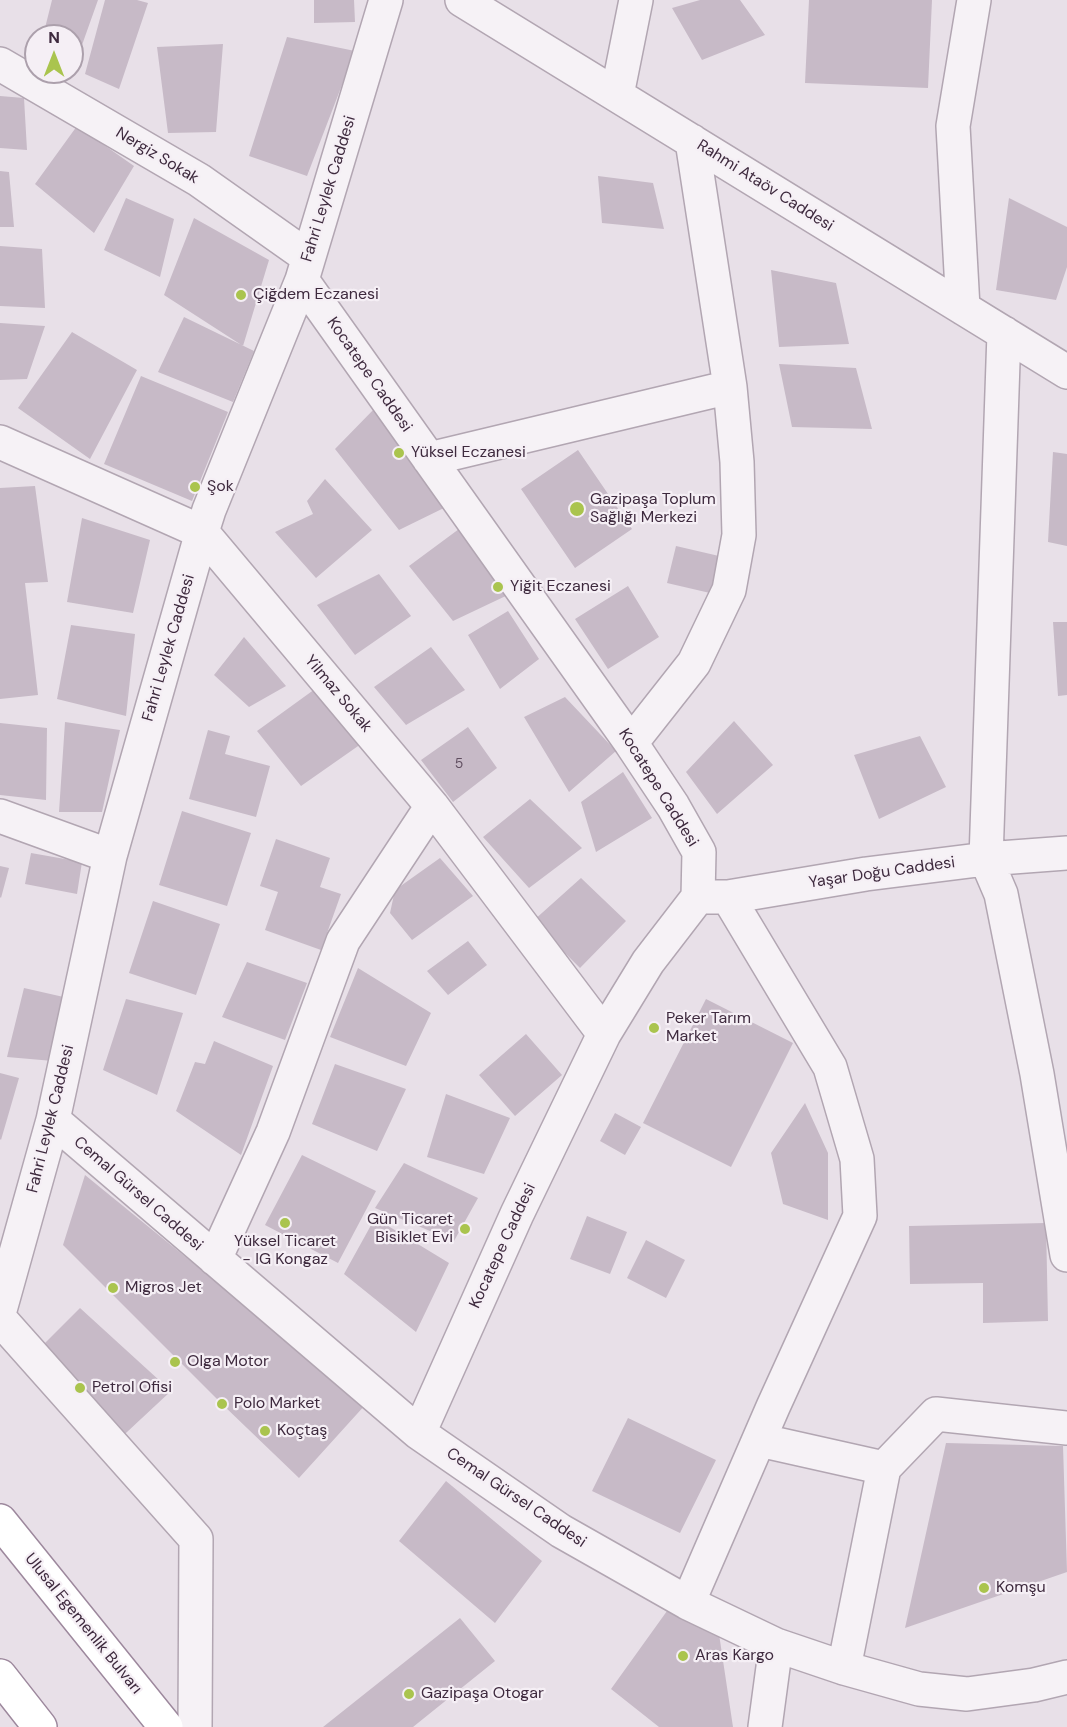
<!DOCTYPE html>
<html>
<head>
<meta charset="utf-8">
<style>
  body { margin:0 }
  #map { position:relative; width:1067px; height:1727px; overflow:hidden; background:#e8e0e8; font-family:"DM Sans",sans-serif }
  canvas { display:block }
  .north { position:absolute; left:24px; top:24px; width:60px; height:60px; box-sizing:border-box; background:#f5eff5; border:2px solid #aca0ac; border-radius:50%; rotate:0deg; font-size:16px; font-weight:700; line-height:24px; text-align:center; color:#3e2a3e }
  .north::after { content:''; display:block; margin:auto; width:21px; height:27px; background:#aac44e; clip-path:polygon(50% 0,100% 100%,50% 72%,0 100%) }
</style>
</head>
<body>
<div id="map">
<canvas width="1067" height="1727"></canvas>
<div class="north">N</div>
</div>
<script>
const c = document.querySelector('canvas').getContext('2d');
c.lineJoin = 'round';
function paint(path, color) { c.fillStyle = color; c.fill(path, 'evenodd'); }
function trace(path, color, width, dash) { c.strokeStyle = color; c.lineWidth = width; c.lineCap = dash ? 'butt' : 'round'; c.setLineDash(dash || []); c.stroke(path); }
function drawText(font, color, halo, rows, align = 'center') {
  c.font = font + ' "DM Sans",sans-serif'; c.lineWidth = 4.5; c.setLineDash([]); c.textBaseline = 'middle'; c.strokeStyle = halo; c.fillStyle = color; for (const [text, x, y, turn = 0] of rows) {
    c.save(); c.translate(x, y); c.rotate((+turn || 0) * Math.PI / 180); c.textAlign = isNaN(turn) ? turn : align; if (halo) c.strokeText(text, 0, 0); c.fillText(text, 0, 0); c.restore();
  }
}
const building = new Path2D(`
  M52 0H98L82 45 72 42V36H43Z
  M105 0H137L148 3 119 89 85 74Z
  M314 0H354L355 22 314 23Z
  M700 0H740L765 35 702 60 672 8Z
  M809 0H932L928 88 805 83Z
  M287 37 355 51 307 176 249 156Z
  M223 44 216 132 168 133 157 47Z
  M0 96 24 98 27 150 0 148Z
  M77 126 134 166 94 233 35 184Z
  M0 171 9 172 14 227H0Z
  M598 176 653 183 664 229 602 223Z
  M126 198 174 219 160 277 104 250Z
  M1009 198 1067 227V267L1056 300 996 290Z
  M194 218 269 260 243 346 164 295Z
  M0 246 42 249 45 308 0 306Z
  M771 270 836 283 849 344 779 347Z
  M184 317 254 351 233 402 158 372Z
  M0 323 45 326 27 379 0 380Z
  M72 332 137 370 90 459 18 408Z
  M779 364 856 368 872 429 792 427Z
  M141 376 228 412 192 501 104 464Z
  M376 407 450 505 399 530 335 449Z
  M578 450 632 529 575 568 521 489Z
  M1053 452 1067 454V546L1048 542Z
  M325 479 372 530 316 578 275 532 313 514 307 501Z
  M35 486 48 582 25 583 38 695 0 699V488Z
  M82 518 150 540 133 613 67 602Z
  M459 529 512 593 453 621 409 566Z
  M676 546 719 556 710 593 667 583Z
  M379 574 411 616 355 655 317 605Z
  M628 586 659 637 608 669 575 619Z
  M508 611 539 659 500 689 468 635Z
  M1053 622H1067V695L1058 696Z
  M71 625 135 634 126 716 57 699Z
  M244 637 286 686 249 707 214 675Z
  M431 647 465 690 406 725 374 687Z
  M315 689 361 744 301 786 257 731Z
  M565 697 616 751 569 792 524 717Z
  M734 721 773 765 717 814 686 772Z
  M65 722 120 730 102 812H59Z
  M0 723 47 728 46 800 0 795Z
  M468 727 497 768 453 802 421 760Z
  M208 730 230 736 225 754 270 766 256 817 189 799Z
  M920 736 946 787 879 819 854 755Z
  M623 772 652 818 596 852 581 802Z
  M530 799 582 848 529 888 483 837Z
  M182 811 251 833 227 906 159 885Z
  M276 839 330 858 320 887 341 894 321 950 265 930 278 892 260 886Z
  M31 853 82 862 77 894 25 884Z
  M440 858 473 896 412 940 390 913 395 890Z
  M0 866 9 868 1 898 0 897Z
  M581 878 626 921 580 968 533 921Z
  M153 901 220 924 196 995 129 973Z
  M468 941 487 965 448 995 427 971Z
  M247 962 307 983 285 1040 222 1017Z
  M358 968 431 1013 406 1066 330 1037Z
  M24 988 68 998 53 1061 7 1057Z
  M126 999 183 1013 157 1095 103 1070Z
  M706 999 793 1043 731 1167 643 1123Z
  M526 1034 562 1075 515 1116 479 1075Z
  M214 1041 273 1066 241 1155 176 1111 195 1062 205 1064Z
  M335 1064 406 1089 377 1151 312 1124Z
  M0 1073 19 1078 1 1140 0 1139Z
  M446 1094 510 1118 484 1174 427 1157Z
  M805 1103 828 1153V1220L783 1204 771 1153Z
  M615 1113 641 1127 625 1155 600 1141Z
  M302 1155 376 1191 338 1263 265 1225Z
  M404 1163 478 1198 454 1241 375 1208Z
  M85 1175 366 1404 299 1478 222 1404 63 1245Z
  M587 1216 627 1232 610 1274 570 1259Z
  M375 1218 449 1263 416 1332 344 1274Z
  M1046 1223 1048 1321 983 1323V1283L910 1284 909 1226Z
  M646 1240 685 1260 666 1298 627 1278Z
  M80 1308 171 1391 112 1446 26 1362Z
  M628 1418 716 1460 680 1533 592 1491Z
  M946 1443 1063 1446 1067 1572 905 1628Z
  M446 1481 542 1561 495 1623 399 1541Z
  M667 1611 719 1634 733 1727H659L611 1689Z
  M460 1618 495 1661 413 1727H323Z`);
const minor = new Path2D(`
  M462 0 1067 372
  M0 64 199 180 308 257
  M617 95 636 0
  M302 280 631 743 673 806 699 852 698 897 648 962 604 1034 517 1214 419 1433
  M963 308 953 126 974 0
  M1004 333 986 859 1001 894 1037 1074 1067 1255
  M0 442 202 532 432 806 604 1034
  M429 459 730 387
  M631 743 694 663 729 590 739 535 737 462 730 387 692 141
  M0 816 110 856
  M709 897H728L866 874 986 859 1067 853
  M53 1120 419 1433 561 1531 688 1603 776 1645 844 1668 919 1689 967 1694 1034 1685 1067 1677
  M215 1259 273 1132 343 941 432 806
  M0 1310 53 1120 110 856 202 532 209 510 302 280 386 0
  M0 1319 196 1539 195 1727
  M759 1440 884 1468 936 1414 1067 1428
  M688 1603 773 1407 860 1216 857 1159 830 1067 728 897
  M844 1668 884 1468
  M765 1727 776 1645`);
const highway = new Path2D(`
  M0 1521 166 1727
  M0 1676 40 1727`);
const markers = [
  [241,295,6,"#aac44e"],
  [399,453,6,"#aac44e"],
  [195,487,6,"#aac44e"],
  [577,509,8,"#aac44e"],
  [498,587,6,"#aac44e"],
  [654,1028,6,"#aac44e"],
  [285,1223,6,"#aac44e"],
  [465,1229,6,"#aac44e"],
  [113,1288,6,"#aac44e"],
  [175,1362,6,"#aac44e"],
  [80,1388,6,"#aac44e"],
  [222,1404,6,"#aac44e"],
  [265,1431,6,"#aac44e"],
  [984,1588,6,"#aac44e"],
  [683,1656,6,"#aac44e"],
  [409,1694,6,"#aac44e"]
];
const numberNames = [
  ["5",459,764]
];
const streetNames = [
  ["Nergiz Sokak",157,156,31],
  ["Rahmi Ataöv Caddesi",765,186,32],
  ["Fahri Leylek Caddesi",329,189,-73],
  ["Kocatepe Caddesi",369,375,55],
  ["Fahri Leylek Caddesi",169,648,-74],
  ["Yilmaz Sokak",338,694,50],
  ["Kocatepe Caddesi",658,788,58],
  ["Yaşar Doğu Caddesi",882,873,-8],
  ["Fahri Leylek Caddesi",51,1119,-76],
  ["Cemal Gürsel Caddesi",138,1194,41],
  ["Kocatepe Caddesi",503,1246,-65],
  ["Cemal Gürsel Caddesi",516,1498,34],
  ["Ulusal Egemenlik Bulvarı",83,1624,51]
];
const poiNames = [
  ["Çiğdem Eczanesi",253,295],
  ["Yüksel Eczanesi",411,453],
  ["Şok",207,487],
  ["Gazipaşa Toplum",590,500],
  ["Sağlığı Merkezi",590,518],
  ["Yiğit Eczanesi",510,587],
  ["Peker Tarım",666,1019],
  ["Market",666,1037],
  ["Gün Ticaret",453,1220,"right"],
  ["Bisiklet Evi",453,1238,"right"],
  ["Yüksel Ticaret",285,1242,"center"],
  ["- IG Kongaz",285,1260,"center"],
  ["Migros Jet",125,1288],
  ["Olga Motor",187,1362],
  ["Petrol Ofisi",92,1388],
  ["Polo Market",234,1404],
  ["Koçtaş",277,1431],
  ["Komşu",996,1588],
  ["Aras Kargo",695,1656],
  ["Gazipaşa Otogar",421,1694]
];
paint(building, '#c7bac7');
trace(minor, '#b2a6b2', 36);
trace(highway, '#9d889d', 36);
trace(minor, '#f6f2f6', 33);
trace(highway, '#fff', 33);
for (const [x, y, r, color] of markers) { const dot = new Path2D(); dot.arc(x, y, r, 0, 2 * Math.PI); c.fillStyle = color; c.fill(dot); trace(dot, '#f5eff5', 2); }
drawText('14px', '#604e60', null, numberNames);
drawText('16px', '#3e2a3e', '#f5eff5', streetNames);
drawText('16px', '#3e2a3e', '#f5eff5', poiNames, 'left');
</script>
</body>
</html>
